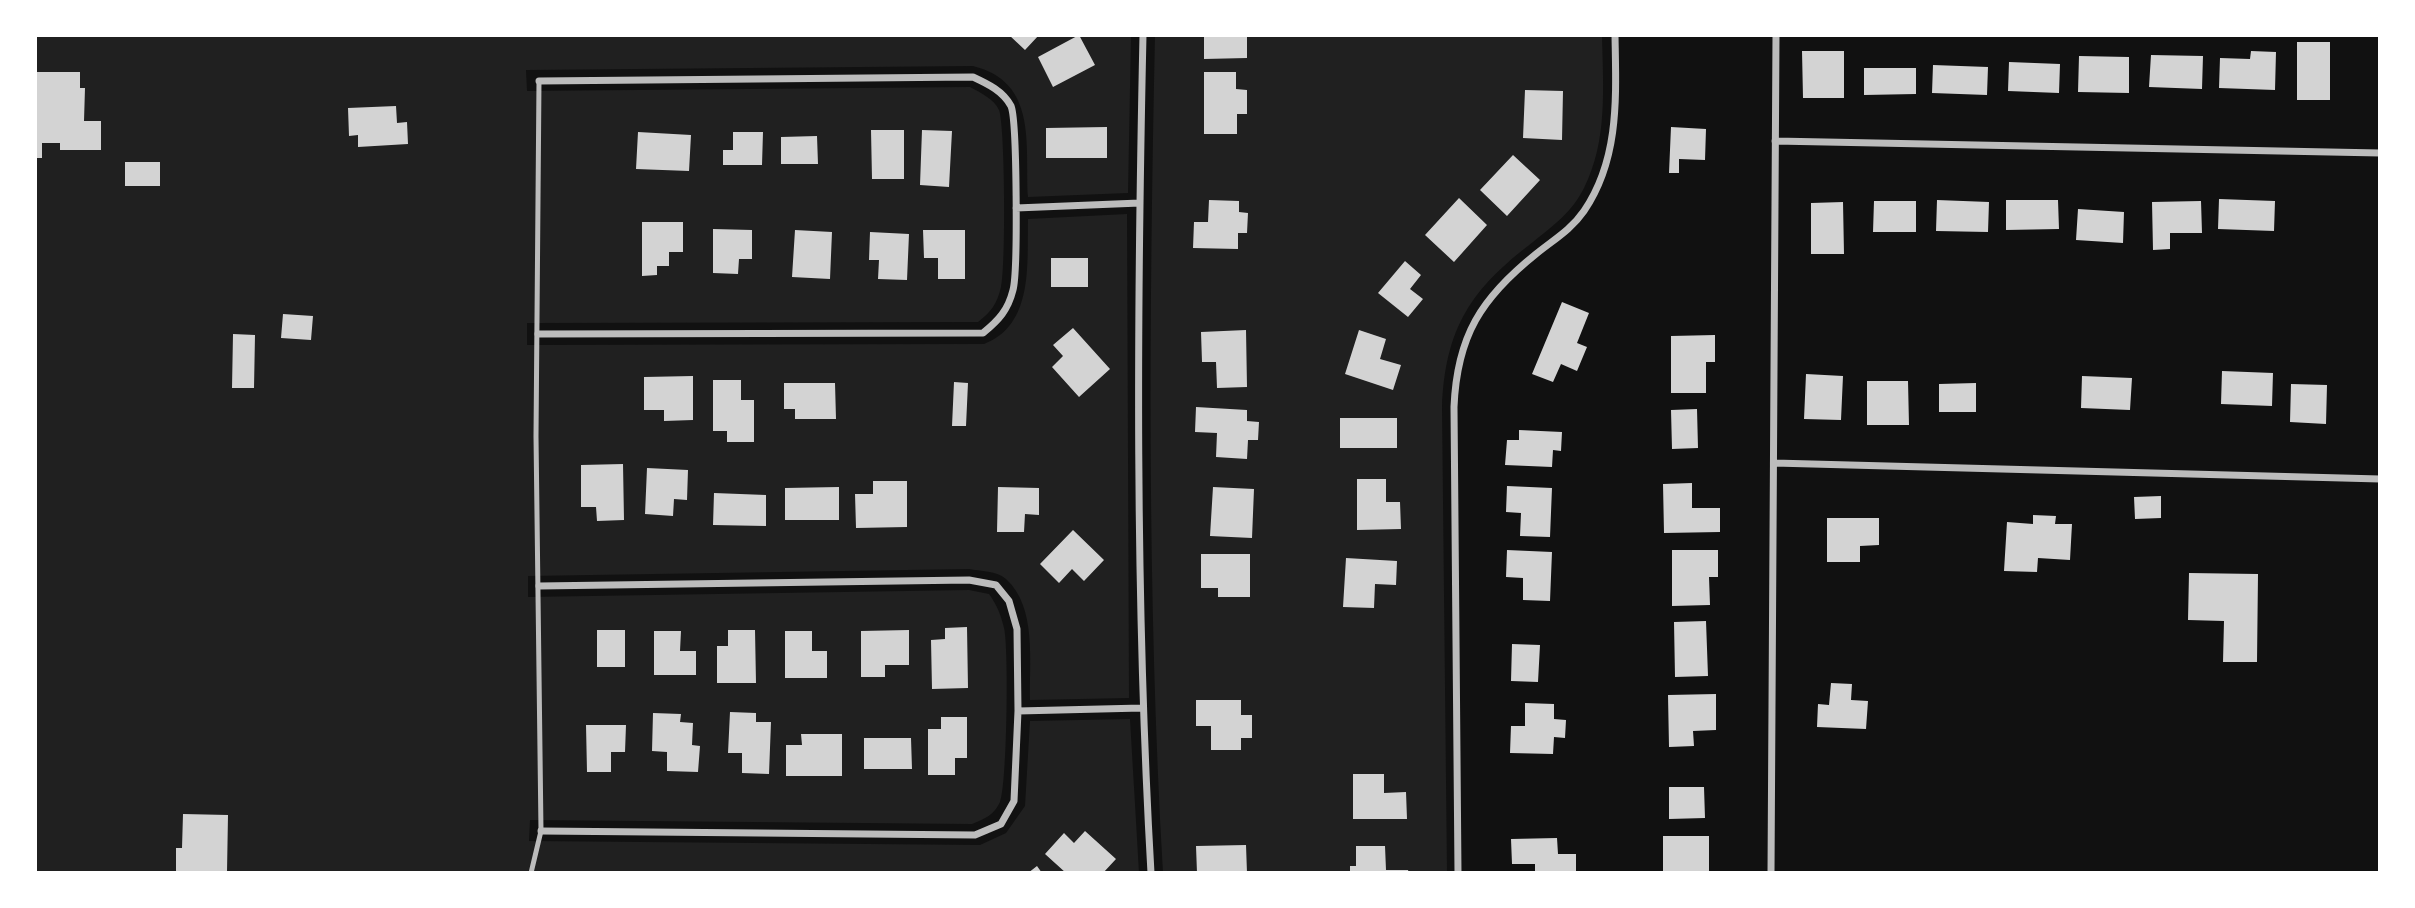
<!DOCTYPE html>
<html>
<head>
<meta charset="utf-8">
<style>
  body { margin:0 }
  #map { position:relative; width:2415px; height:908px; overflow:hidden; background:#111; font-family:Signika,sans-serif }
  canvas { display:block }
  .frame { position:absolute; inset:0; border:37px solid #fff; pointer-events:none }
</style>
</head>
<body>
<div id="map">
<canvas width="2415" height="908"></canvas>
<div class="frame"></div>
</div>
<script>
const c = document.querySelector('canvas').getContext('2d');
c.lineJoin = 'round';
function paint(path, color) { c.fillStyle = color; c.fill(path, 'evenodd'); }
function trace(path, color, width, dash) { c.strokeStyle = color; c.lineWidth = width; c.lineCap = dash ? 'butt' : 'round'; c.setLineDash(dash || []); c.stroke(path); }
const green = new Path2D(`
  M35 35H1131L1128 193 1028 197C1025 145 1038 82 973 66L526 70 527 91 970 87C981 93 994 99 999 110 1005 125 1006 268 1001 287 997 304 991 312 978 322L527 323V345L984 344C1034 325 1027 263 1028 219L1127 214 1129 698 1030 700C1029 662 1037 607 1006 579 997 571 980 571 969 569L528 576V597L969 590 989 594C997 605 1001 615 1004 628 1009 648 1007 787 1000 802 993 816 986 818 972 824L530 820 529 841 980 845 1006 833 1025 806 1030 721 1130 719 1139 873H35Z
  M1155 35H1602C1603 87 1608 140 1584 188 1572 212 1554 225 1533 242 1471 289 1445 328 1442 408L1447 873H1163C1147 594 1149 314 1155 35Z`);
const building = new Path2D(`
  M1009 35H1039L1025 50Z
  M1079 35 1095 65 1053 87 1038 57Z
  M1204 35H1247V58L1204 59Z
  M2297 42H2330V100H2297Z
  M1802 51H1844V98H1803Z
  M2251 51 2276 52 2275 90 2219 88 2220 58 2250 59Z
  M2151 55 2203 56 2202 89 2149 87Z
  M2079 56 2129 57V93L2078 92Z
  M2009 62 2060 64 2059 93 2008 91Z
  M1933 65 1988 67 1987 95 1932 93Z
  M1864 68H1916V94L1864 95Z
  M35 72H80V88H85L84 121H101V150H60V143H42V158H35Z
  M1204 72H1236V89L1247 90V114H1237V134H1204Z
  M1525 90 1563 91 1562 140 1523 138Z
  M396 106 397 123 407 122 408 144 358 147V135L349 136 348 108Z
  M1107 127V158H1046V128Z
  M1671 127 1706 129 1705 160 1679 159V173H1669Z
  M871 130H904V179H872Z
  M922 130 952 131 949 187 920 185Z
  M638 132 691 135 689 171 636 169Z
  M733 132H763L762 165H723V150H733Z
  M817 136 818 164H781V137Z
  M1513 155 1540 180 1507 216 1480 190Z
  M125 162H160V186H125Z
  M1459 198 1487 225 1454 262 1425 235Z
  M2219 199 2275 201 2274 231 2218 229Z
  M1209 200 1239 201V212L1248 213 1247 233H1238V249L1193 248 1194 222H1208Z
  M1937 200 1989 202 1988 232 1936 231Z
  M2006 200H2058L2059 229 2006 230Z
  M1874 201H1916V232H1873Z
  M2201 201 2202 233H2170V249L2153 250 2152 202Z
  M1843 202 1844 254H1811V203Z
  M2078 209 2124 212 2123 243 2076 240Z
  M642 222H683V252H669V266H657V275L642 276Z
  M713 229 752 230V259H739L738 274 713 273Z
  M795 230 832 232 830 279 792 277Z
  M923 230H965V279H938V258H924Z
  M870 232 909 234 907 280 878 279 879 260H869Z
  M1051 258H1088V287H1051Z
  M1405 261 1421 275 1410 289 1423 299 1408 317 1378 293Z
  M1562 302 1589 313 1577 343 1587 347 1577 371 1561 364 1553 382 1532 374Z
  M283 314 313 316 311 340 281 338Z
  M1073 328 1110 369 1079 397 1052 367 1063 356 1053 345Z
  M1246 330 1247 387 1217 388 1216 362H1202L1201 332Z
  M1359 330 1386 339 1380 359 1401 365 1393 390 1345 374Z
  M233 334 255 335 254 388H232Z
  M1715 335V362H1706V393H1671V336Z
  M2222 371 2273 373 2272 406 2221 404Z
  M1806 374 1843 376 1841 420 1804 419Z
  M693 376V420L664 421V410H644V377Z
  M2082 376 2132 378 2130 410 2081 408Z
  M713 380H741V400H754V442H727V431H713Z
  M1867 381H1908L1909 425H1867Z
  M954 382 968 383 966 426H952Z
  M784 383H835L836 419H795V409H784Z
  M1976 383V412H1939V384Z
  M2291 384 2327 385 2326 424 2290 422Z
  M1196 407 1247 410V421L1259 422 1258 440H1248L1247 459 1216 457 1217 433 1195 432Z
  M1697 409 1698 448 1672 449 1671 410Z
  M1340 418H1397V448H1340Z
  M1519 430 1562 432 1561 451 1553 450 1552 467 1505 465 1507 440H1519Z
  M623 464 624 520 597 521 596 507H581V465Z
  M647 468 688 470 687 500 674 499 673 516 645 514Z
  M1357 479H1386V502H1400L1401 529 1357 530Z
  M873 481H907V527L856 528 855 494H873Z
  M1692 483V508H1720V532L1664 533 1663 484Z
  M1507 486 1552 488 1550 537 1520 536 1521 513 1506 512Z
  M839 487V520H785V488Z
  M998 487 1039 488V515L1025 514 1024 532H997Z
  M1213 487 1254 489 1252 538 1210 536Z
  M714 493 766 495V526L713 525Z
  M2161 496V518L2135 519 2134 497Z
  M2033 515 2056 516 2055 524H2072L2070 560 2038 558 2037 572 2004 571 2007 522 2033 524Z
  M1827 518H1879V545L1860 546V562H1827Z
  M1073 530 1104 560 1084 581 1072 569 1059 583 1040 564Z
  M1507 550 1552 552 1550 601 1523 600V578L1506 577Z
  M1672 550H1718V577H1709L1710 605 1672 606Z
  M1201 554H1250V597H1218V588H1201Z
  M1346 558 1397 561 1396 585 1375 584 1374 608 1343 607Z
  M2189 573 2258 574 2257 662H2223L2224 621 2188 620Z
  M1706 621 1708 676 1675 677 1674 622Z
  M967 627 968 688 932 689 931 640 945 639V628Z
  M597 630H625V667H597Z
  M728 630H755L756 683H717V646H728Z
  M909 630V665H885V677H861V631Z
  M654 631H681L680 651H696V675H654Z
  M785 631H812V651H827V678H785Z
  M1512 644 1540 645 1538 682 1511 681Z
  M1831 683 1852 684 1851 700 1868 701 1866 729 1817 727 1818 704 1829 705Z
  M1716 694V730L1693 731 1694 746 1669 747 1668 695Z
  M1196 700H1241V715H1252V738H1241V750H1211V726H1196Z
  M1525 703 1554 704V719L1566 720 1565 738 1554 737 1553 754 1510 753 1511 726H1525Z
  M730 712 756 713V722H771L769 774 742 773V753H728Z
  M653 713 681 714 680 722 693 723 692 745 700 746 698 772 667 771V752L652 751Z
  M941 717H967V758H955V775H928V729H941Z
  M586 725H626L625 752H611V772H587Z
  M801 734H842V776H786V745H802Z
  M864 738H911L912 769H864Z
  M1353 774H1384V793L1406 792 1407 819H1353Z
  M1669 787H1704L1705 818 1669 819Z
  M183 814 228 815 227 872 176 871V848H182Z
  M1085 831 1116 859 1103 873H1066L1045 854 1064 833 1074 843Z
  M1663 836H1709V873H1663Z
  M1557 838 1558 854H1576V873H1535V864H1512L1511 839Z
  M1246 845 1247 873H1197L1196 846Z
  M1356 846H1385L1386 870H1408L1409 873H1350V866H1356Z
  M1037 866 1042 873H1028Z`);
const service = new Path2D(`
  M531 873 541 831 536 436 539 81`);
const minor = new Path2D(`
  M1143 35C1137 314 1135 594 1151 873
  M1775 141 2380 153
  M1016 208 1140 203
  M538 334 983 333C999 320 1008 310 1013 290 1018 271 1017 120 1011 106 1003 91 988 84 973 77L539 81
  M1774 463 2380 479
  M539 586 969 580 996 585 1009 601 1017 629 1018 711 1014 801 1001 824 975 835 541 831
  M1018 711 1142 708
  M1458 873 1454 407C1457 336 1481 298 1536 254 1553 240 1571 230 1584 211 1620 158 1616 96 1615 35
  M1771 873 1776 35`);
paint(green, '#202020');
paint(building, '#d3d3d3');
trace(service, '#bcbcbc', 5);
trace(minor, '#bcbcbc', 7);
</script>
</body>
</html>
